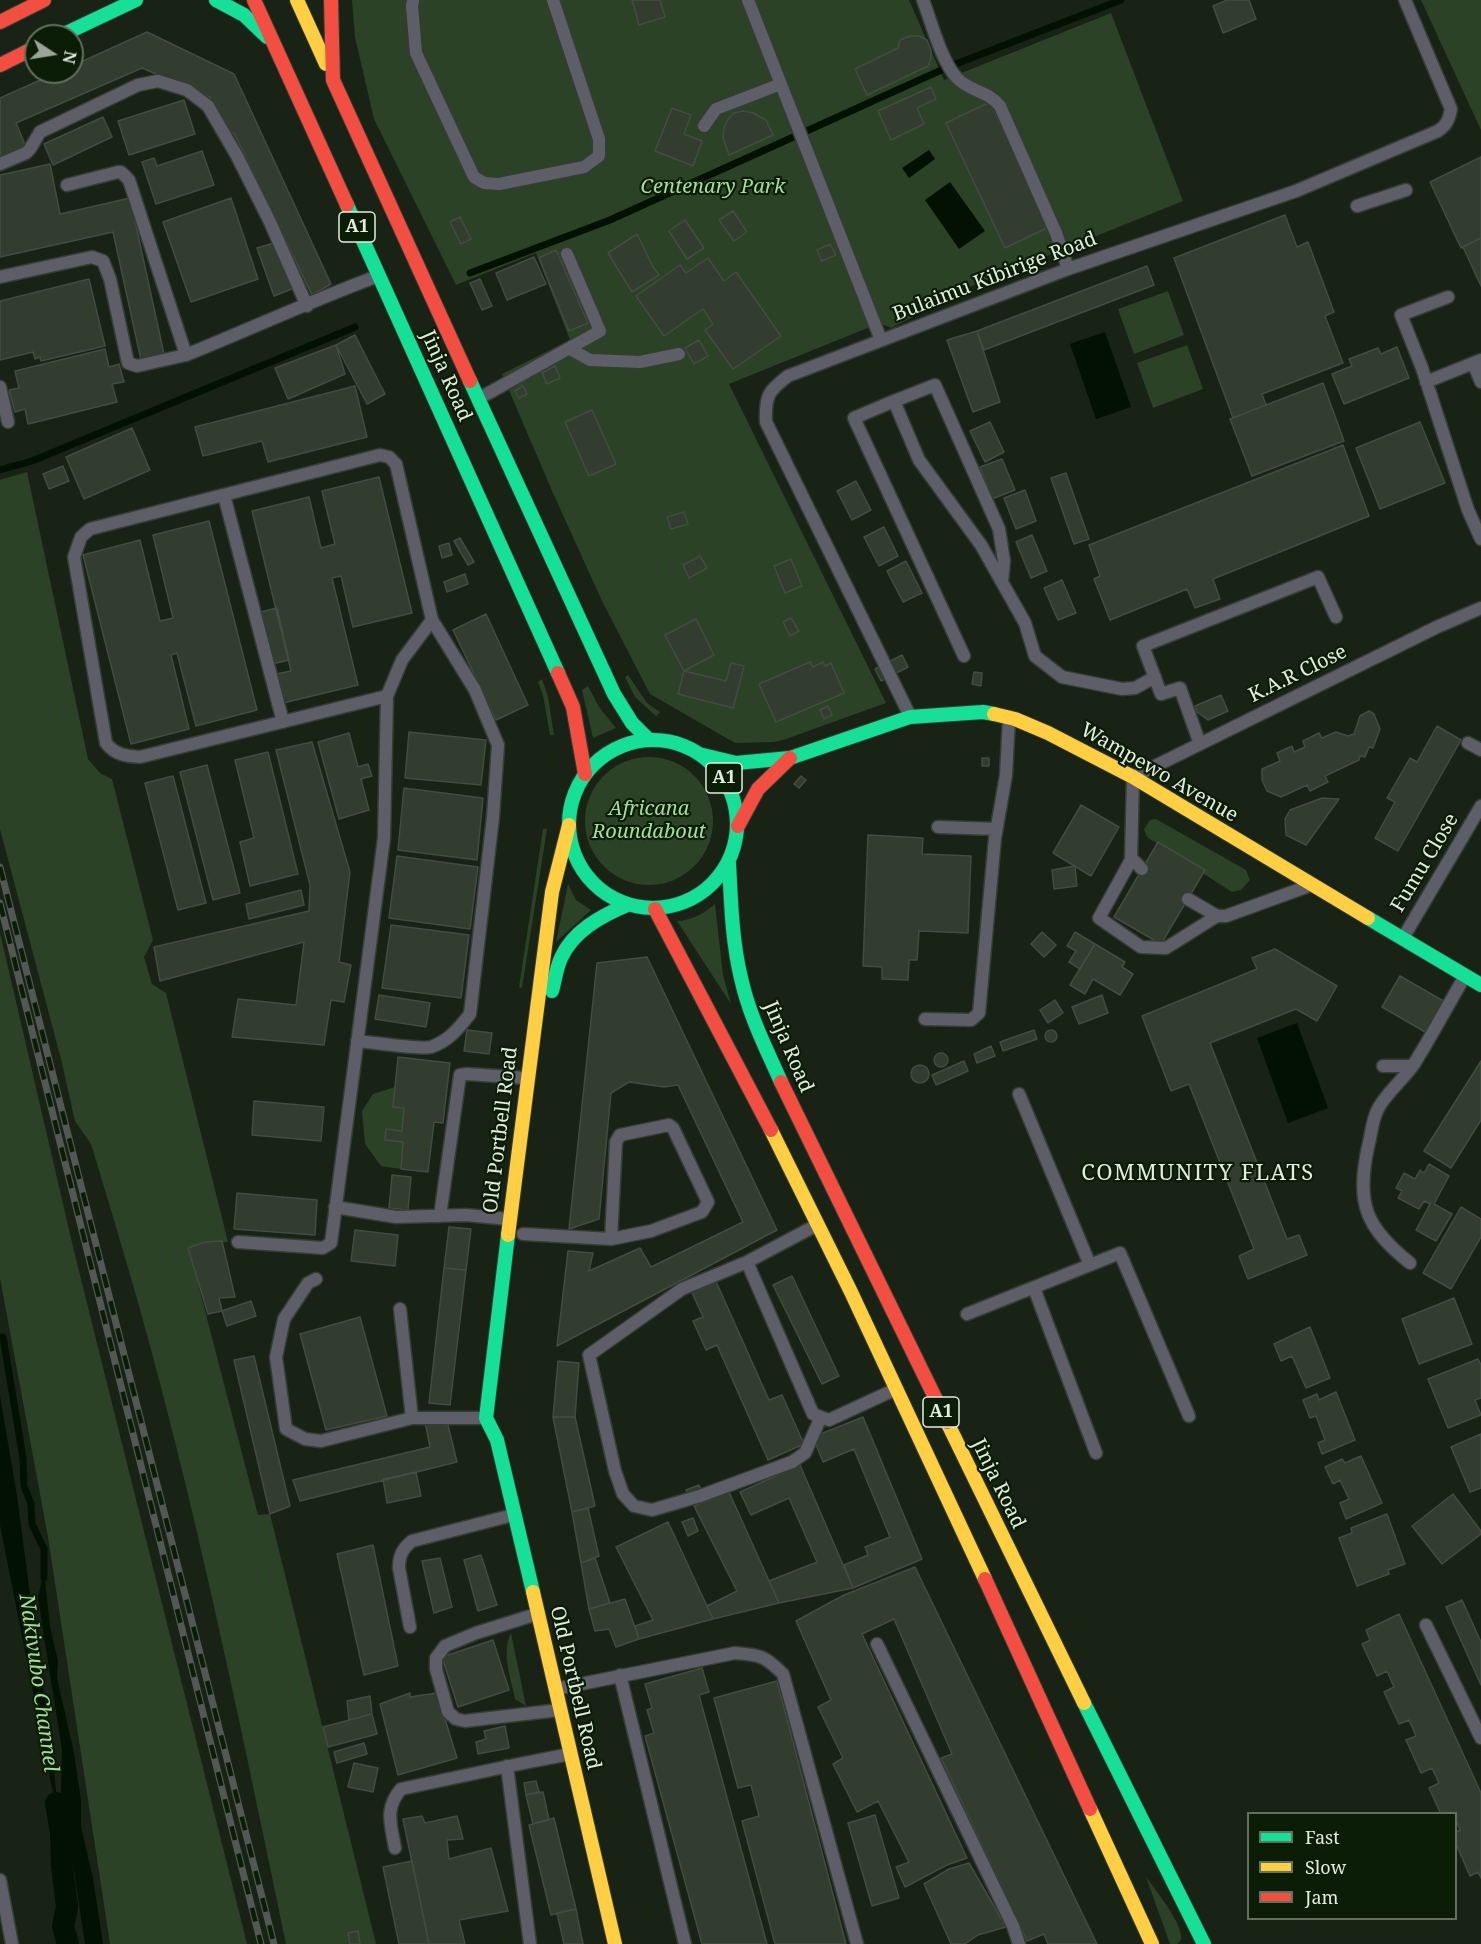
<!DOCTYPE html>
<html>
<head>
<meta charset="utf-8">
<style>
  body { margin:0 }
  #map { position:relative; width:1481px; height:1944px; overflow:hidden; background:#182215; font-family:"Noto Serif",serif }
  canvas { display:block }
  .legend { position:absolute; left:1247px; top:1812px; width:210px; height:108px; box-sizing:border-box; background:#0c1d07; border:2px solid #62705d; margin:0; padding:8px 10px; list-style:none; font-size:18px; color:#e2eddf }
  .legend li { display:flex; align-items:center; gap:12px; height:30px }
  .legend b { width:30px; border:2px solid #62705d }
  .north { position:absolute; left:24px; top:24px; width:60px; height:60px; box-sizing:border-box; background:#0c1d07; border:2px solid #62705d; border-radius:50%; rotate:102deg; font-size:16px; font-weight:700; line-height:24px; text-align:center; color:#e2eddf }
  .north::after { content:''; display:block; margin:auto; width:21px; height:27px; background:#9ba698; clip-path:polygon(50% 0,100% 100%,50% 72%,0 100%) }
</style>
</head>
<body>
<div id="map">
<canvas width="1481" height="1944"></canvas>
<ul class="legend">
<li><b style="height:8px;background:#16e098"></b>Fast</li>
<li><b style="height:8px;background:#ffcf43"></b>Slow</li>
<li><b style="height:8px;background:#f24e42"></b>Jam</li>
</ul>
<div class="north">N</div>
</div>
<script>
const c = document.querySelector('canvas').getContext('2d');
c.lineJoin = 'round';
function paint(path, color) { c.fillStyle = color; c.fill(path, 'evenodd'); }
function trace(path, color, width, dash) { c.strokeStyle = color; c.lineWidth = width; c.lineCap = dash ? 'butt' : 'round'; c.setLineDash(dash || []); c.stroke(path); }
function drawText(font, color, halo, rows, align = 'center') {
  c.font = font + ' "Noto Serif",serif'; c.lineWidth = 4.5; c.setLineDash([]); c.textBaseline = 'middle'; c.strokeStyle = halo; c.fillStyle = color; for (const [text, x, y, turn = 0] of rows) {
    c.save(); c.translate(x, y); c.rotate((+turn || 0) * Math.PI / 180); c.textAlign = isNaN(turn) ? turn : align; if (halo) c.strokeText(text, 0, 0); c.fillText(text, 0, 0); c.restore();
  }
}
const green = new Path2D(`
  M352 0H909L944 80 1111 13 1183 201 915 309 913 317 891 328 880 323 729 384 886 703 786 739 774 742 735 743 650 694 602 601 553 493 502 374 570 340 536 253 456 285 374 119 355 37Z
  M1421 0H1481V130Z
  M1168 291 1184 335 1134 354 1118 309Z
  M1187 345 1203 389 1153 408 1137 363Z
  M27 472 88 759 100 773 112 779 153 940 144 957 152 984 166 993 228 1242H205L189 1249 258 1515 270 1514 376 1944H286C242 1733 199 1521 141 1313 125 1256 108 1200 91 1144L75 1121 61 1059 0 829V480Z
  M628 675 647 703 660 712 656 716 635 697 625 677Z
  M542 679 548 697 554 735H550L543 695 538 682Z
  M588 686 599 707 616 728 593 738 582 690Z
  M585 821a64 64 0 1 1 128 0a64 64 0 1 1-128 0Z
  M1156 819 1246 870 1250 880 1241 890 1232 892 1147 837 1144 829 1150 820Z
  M543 829H547L522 988 519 987Z
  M568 884 576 900 591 910 556 942Z
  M715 904 723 975 731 1004 677 921C693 920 703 914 715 904Z
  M0 933 74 1251 247 1944H110L48 1537 0 1278Z
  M395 1087 393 1107 404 1108 402 1131 385 1140 403 1142 401 1169 381 1166 365 1144 362 1111 373 1094Z
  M511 1633 526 1706 515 1699C511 1678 501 1653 511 1633Z
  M1146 1877C1155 1889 1181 1922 1181 1936 1182 1940 1180 1941 1177 1944H1170Z`);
const water = new Path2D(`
  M929 150 935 159 909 178 902 168Z
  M950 182 985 231 959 249 925 200Z
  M1105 332 1131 407 1096 419 1070 344Z
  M1297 1023 1328 1108 1288 1123 1257 1038Z
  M0 1396 17 1496 35 1633 48 1720 60 1826 62 1750 38 1598 44 1570 50 1627 58 1661 57 1678 74 1753 81 1801V1826L93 1879 103 1944H85L70 1843 61 1833 0 1525Z`);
const stream = new Path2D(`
  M470 273 610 220 948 67 1121 0
  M0 470 32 461 355 327
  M3 1337 23 1458 24 1486 31 1504 32 1524 44 1549V1578`);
const canal = new Path2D(`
  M56 1803 61 1833 62 1865 67 1907 63 1926 68 1944`);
const building = new Path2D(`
  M632 0H660L665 17 639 25Z
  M1227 0H1249L1256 19 1223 33 1213 6Z
  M147 32 234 74 331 284 312 295 234 133 227 137 210 97 142 68 16 123 26 147 0 159V98L58 72H72V66Z
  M910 36H919L927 40 931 50V58L928 66 867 95 855 69 898 48 900 40Z
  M931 87 936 99 917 108 924 124 891 140 878 111Z
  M184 100 195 134 129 155 118 121Z
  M990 102 1049 227 1005 248 946 123Z
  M672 108 691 115 684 134 702 141 693 166 655 151Z
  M743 111 753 113 766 120 773 135 729 155 723 138 724 128 728 119 734 113Z
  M103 117 112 137 53 165 44 144Z
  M202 151 214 185 156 204 142 162 154 158 157 166Z
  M1481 157V238L1461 248 1430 182Z
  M50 164 60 214 130 198 164 354 141 360 113 232 0 257V175Z
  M231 198 258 279 191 302 163 222Z
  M733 211 747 232 734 241 719 220Z
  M1285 215 1297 247 1308 242 1334 312 1325 316 1343 363 1262 394 1266 405 1233 418 1174 258Z
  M460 217 471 239 461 244 450 222Z
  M685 220 704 248 687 259 669 231Z
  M637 234 653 267 659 275 632 292 608 253Z
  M1481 238V286L1463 247Z
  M274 243 292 289 274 296 257 248Z
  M830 244 836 255 822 261 817 250Z
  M556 250 588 323 569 331 539 258Z
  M534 257 546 284 507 300 496 273Z
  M708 258 724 281 736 272 781 336 733 369 705 330 713 324 703 309 664 336 636 296 680 265 686 273Z
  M1147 266 1154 285 984 350 977 331Z
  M89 279 105 346 41 361 40 357 35 359 33 352 0 360V301Z
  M480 279 492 306 482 310 470 283Z
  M977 331 1000 402 973 412 947 340Z
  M355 335 385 394 367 404 336 345Z
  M699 340 708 356 694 364 685 348Z
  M336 345 345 374 288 399 275 368Z
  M1397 347 1409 378 1344 404 1332 374 1352 366 1349 359 1378 348 1381 354Z
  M105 349 109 367 119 364 124 382 112 384 117 402 28 424 25 409 15 412 9 390 19 388 15 371Z
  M555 366 560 378 547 384 542 373Z
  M1323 383 1344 441 1252 476 1230 419Z
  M355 386 367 437 268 462 262 441 203 456 195 427Z
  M523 386 527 394 519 398 515 391Z
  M592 410 616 464 589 476 565 422Z
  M990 422 1004 452 985 462 970 431Z
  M1420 422 1445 483 1380 509 1356 448Z
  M132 428 150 470 84 499 66 457Z
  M1343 445 1369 516 1213 579 1220 599 1195 608 1187 589 1110 620 1094 579 1100 576 1089 545Z
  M1002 459 1015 490 992 499 980 467Z
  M63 466 69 481 49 489 43 474Z
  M1066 473 1089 539 1074 544 1051 478Z
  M379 477 412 613 353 627 341 576 332 578 358 685 283 703 276 674 291 671 252 511 309 497 321 548 335 544 322 491Z
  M856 481 871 510 852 520 837 491Z
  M1025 490 1036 521 1016 529 1004 498Z
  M684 512 688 524 671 529 667 517Z
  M209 521 257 710 196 726 177 653 171 655 189 729 131 744 83 555 140 540 160 621 173 618 153 535Z
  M884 527 898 556 879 566 864 537Z
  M1032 535 1047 571 1031 578 1016 542Z
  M460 538 474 562 468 565 454 541Z
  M449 543 452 555 442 558 439 546Z
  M700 556 707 568 689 578 683 565Z
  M791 559 802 586 785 593 774 566Z
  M906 561 922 593 903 602 887 571Z
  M465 574 468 584 447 592 444 582Z
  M1062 580 1076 613 1058 620 1044 588Z
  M277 608 289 660 268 665 256 613Z
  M486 614 528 705 496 720 453 630Z
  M791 618 799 631 790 636 783 622Z
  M696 619 714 655 684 671 665 635Z
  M902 655 908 667 881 681 875 669Z
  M810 662 813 667 823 662 825 666 831 663 844 693 776 722 759 684Z
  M731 663 744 666 733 708 678 694 684 671 726 681Z
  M974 672 982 673 981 686 972 684Z
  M1221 695 1228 711 1208 720 1197 712 1195 706Z
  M828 706 832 715 824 719 820 710Z
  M1369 711 1374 714 1380 729 1373 748 1369 747 1365 757 1360 756 1359 760 1325 776 1328 782 1310 791 1307 785 1281 797 1267 791 1262 780V769L1280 761 1277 753 1292 746 1294 752 1305 747 1303 741 1319 733 1322 738 1336 732 1348 736 1354 734 1360 716Z
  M1437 726 1461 740 1398 851 1375 838 1395 802 1387 798 1410 758 1417 762Z
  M409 732 486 740 481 785 405 778Z
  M349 733 358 767 368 764 372 776 361 779 369 810 339 819 318 742Z
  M312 742 350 872 339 962 351 965 344 1002 331 1000 324 1045 232 1037 238 999 296 1005 304 942 160 981 154 947 309 911 310 885 276 750Z
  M268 752 298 874 250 886 240 842 254 838 235 760Z
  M982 758H989V766H982Z
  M207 765 240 893 213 900 180 772Z
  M173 776 206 903 178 910 145 783Z
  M801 776 806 780 799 788 794 784Z
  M404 788 483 798 477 860 398 850Z
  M1322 798 1339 799 1306 845 1286 835 1285 819 1290 810Z
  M1081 805 1119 827 1091 876 1053 853Z
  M868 835 923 838 922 854 971 856 968 933 919 931 917 960H909L908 980 882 979V967L863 966Z
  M1158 842 1205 870 1161 944 1114 917Z
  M397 856 478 867 470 929 389 918Z
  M1075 866 1077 886 1054 889 1052 870Z
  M301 890 304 905 249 919 246 904Z
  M391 925 469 935 461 998 382 988Z
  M1042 932 1056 945 1044 957 1031 944Z
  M1075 932 1095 944 1080 969 1069 962 1076 951 1067 946Z
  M1095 944 1125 962 1122 967 1133 974 1120 995 1093 979 1085 994 1070 985Z
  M1275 949 1337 986 1317 1021 1296 1009 1210 1043 1287 1239 1299 1235 1307 1255 1248 1279 1239 1256 1254 1249 1189 1084 1171 1091 1142 1016 1257 969 1252 958Z
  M647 957 777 1230 557 1346 568 1251 593 1253 589 1271 640 1248 651 1267 743 1222 678 1085 664 1087 629 1082 611 1093 599 1219 569 1229 597 963Z
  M1400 976 1445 1002 1427 1033 1382 1007Z
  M379 995 430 1003 426 1027 375 1019Z
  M1102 995 1108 1013 1079 1024 1072 1007Z
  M1055 1000 1063 1013 1048 1023 1040 1010Z
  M1045 1036a6 6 0 1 1 12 0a6 6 0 1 1-12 0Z
  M467 1030 492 1033 489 1054 464 1051Z
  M1034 1030 1037 1039 1003 1051 1000 1042Z
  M991 1046 995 1056 977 1063 974 1054Z
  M934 1060a7 7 0 1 1 14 0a7 7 0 1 1-14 0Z
  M398 1057 450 1063 443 1123 434 1122 428 1172 401 1169 403 1142 385 1140 386 1129 402 1131 404 1108 393 1107Z
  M964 1061 968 1071 936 1085 932 1075Z
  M1481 1061V1120L1451 1168 1424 1151Z
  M911 1074a9 9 0 1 1 18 0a9 9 0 1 1-18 0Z
  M254 1101 324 1107 321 1141 252 1135Z
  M1429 1164 1449 1176 1434 1204 1452 1214 1436 1241 1416 1230 1430 1204 1424 1201 1419 1209 1398 1198 1402 1191 1396 1188 1404 1173 1415 1179 1420 1170 1424 1173Z
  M392 1175 411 1177 408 1210 389 1208Z
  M237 1193 317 1200 315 1235 234 1229Z
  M1461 1207 1481 1219V1237L1451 1289 1423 1273Z
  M449 1227 471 1229 466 1270 444 1268Z
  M355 1230 398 1235 395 1266 351 1261Z
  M222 1241 235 1297 219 1298 222 1311 208 1314 188 1248 205 1242Z
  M444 1268 466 1270 450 1405 429 1403Z
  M792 1276 839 1376 822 1384 773 1285Z
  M714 1277 769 1400 782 1395 804 1444 768 1460 717 1345 706 1350 693 1321 703 1317 690 1288Z
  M1454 1298 1472 1344 1419 1364 1402 1319Z
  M251 1301 256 1316 227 1326 222 1311Z
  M360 1317 387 1416 326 1430 300 1334Z
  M1310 1327 1330 1378 1306 1388 1292 1356 1281 1361 1274 1344Z
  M254 1356 290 1506 270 1514 234 1360Z
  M1478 1359 1481 1365V1398L1475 1400 1481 1415 1448 1428 1428 1379Z
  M558 1361 579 1363 575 1417H553Z
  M1336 1392 1355 1440 1322 1454 1318 1443 1325 1440 1316 1416 1310 1418 1303 1400 1317 1394 1319 1400Z
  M553 1417H575L595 1506 572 1512Z
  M863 1417 922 1559 853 1588 844 1565 868 1555 865 1547 890 1537 854 1449 823 1462 813 1437Z
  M425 1422 448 1425 457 1462 300 1501 293 1480 430 1447Z
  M1481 1434V1488L1470 1492 1451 1447Z
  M1361 1456 1382 1503 1346 1519 1340 1503 1349 1499 1340 1480 1333 1484 1325 1467 1342 1459 1345 1463Z
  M800 1465 853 1588 779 1603 769 1581 817 1562 789 1498 751 1515 740 1492Z
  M416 1472 421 1496 387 1503 383 1479Z
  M699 1485 702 1493 689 1498 686 1490Z
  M729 1492 779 1603 713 1619 707 1606 737 1591 694 1506Z
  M1453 1494 1481 1531V1534L1442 1564 1412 1526Z
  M588 1508 599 1556 581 1563 572 1512Z
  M1387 1514 1405 1564 1388 1570 1389 1574 1357 1586 1339 1538 1352 1533 1351 1528Z
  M693 1518 698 1531 688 1536 682 1522Z
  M668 1522 713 1619 639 1639 635 1626 653 1620 616 1547Z
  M373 1545 398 1666 364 1675 337 1554Z
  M481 1555 497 1605 478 1611 464 1560Z
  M440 1558 452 1607 434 1613 422 1561Z
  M595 1558 610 1603 589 1609 581 1563Z
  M915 1567 1097 1944H1048L1044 1934 1027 1941 941 1758 952 1754 894 1619 862 1634 967 1858 947 1865 905 1887 896 1867 909 1862 878 1801 857 1812 833 1764 843 1758 818 1707 831 1700 796 1621 844 1595Z
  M625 1599 639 1639 616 1647 609 1629 595 1631 589 1609Z
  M1462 1600 1481 1642V1685L1446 1607Z
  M1399 1614 1481 1793V1878L1478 1872 1470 1876 1456 1844V1832L1460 1830 1456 1820V1814H1441L1429 1788 1439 1783 1432 1768 1421 1773 1406 1740 1416 1736 1409 1720 1399 1724 1384 1692 1394 1687 1387 1671 1377 1676 1362 1644 1370 1640 1366 1630Z
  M493 1640 509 1690 458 1707 442 1657Z
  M702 1668 709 1692 699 1695 767 1944H702L645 1736 654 1733 647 1710 652 1708 645 1684Z
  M777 1681 846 1944H775L742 1821 759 1816 751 1785 738 1788 714 1698Z
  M410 1693V1697L437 1693 457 1758 398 1775 380 1704Z
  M370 1696 372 1714 349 1720 347 1701Z
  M372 1714 377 1734 328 1747 323 1727Z
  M505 1726 509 1748 478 1754 476 1742 486 1739 484 1731Z
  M364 1743 367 1754 337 1763 334 1752Z
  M354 1763 378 1768 373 1792 348 1787Z
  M536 1781 539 1792 526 1795 524 1783Z
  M543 1792 549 1820 533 1824 526 1795Z
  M875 1815 899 1898 872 1906 848 1823Z
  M422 1816 425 1823 457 1816 463 1839 447 1840 449 1859 491 1848 508 1911 459 1920 465 1944H429L403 1819Z
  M554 1818 576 1909 551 1915 529 1825Z
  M412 1861 429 1944H399L383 1867Z
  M969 1863 1006 1927 978 1935 965 1944H951L924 1884 949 1869Z
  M576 1909 583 1944H564L557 1913Z
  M358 1931 360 1944H350L348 1933Z`);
const lane = new Path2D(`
  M413 0 412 6 416 53 474 177 484 183 499 184 584 167 599 156V139L553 0
  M748 0 881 340
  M923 0C931 21 942 63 957 78 970 92 987 90 1000 106L1056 233 1068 269
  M704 126 716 109 781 84
  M0 164 26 153 30 149 40 132 138 85 158 81 187 90 208 106 237 156 270 222 307 306
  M67 185 118 172H121L129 180 186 355C250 329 313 300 378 276
  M1357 206 1406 190
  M0 277 92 257 103 261 110 279 128 363 137 366 186 355
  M1448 297 1401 315 1422 368 1468 510 1481 539
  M570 349 590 360 640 362 679 354
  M1473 363 1481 382
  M1426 382 1481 360
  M0 387 8 422
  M478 399 600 331 567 254
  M894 401 854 418 964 656
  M224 495 283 722
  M1002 582 1004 561 999 529 935 385 894 401 919 460 981 545 1025 623 1035 656 1062 677 1122 689 1135 688 1155 677
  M910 716 766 422C765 396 768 391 788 376L1068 269 1296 191 1438 131C1447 125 1449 119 1451 109L1405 0
  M1468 743 1481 750
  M1200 744 1180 688 1161 694 1143 646 1318 577 1336 617
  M938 827 996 829
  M1131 860 1099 918 1141 947 1166 948 1217 916
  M1142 869 1131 858 1133 777 1437 627 1481 608
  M1188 899 1217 916H1226L1306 887
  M1403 938 1481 806
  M925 1019 971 1020 979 1013 995 838 1006 775 1009 719
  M357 1041C371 1042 421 1050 431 1047 449 1041 459 1028 470 1014L493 817 498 745 475 690 432 620 396 464 389 457 380 455 90 529 81 537 74 557 106 743C115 755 126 756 140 757L387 696
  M1383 1066H1412
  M1019 1094 1090 1265
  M335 1207 396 1217 466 1215 508 1219
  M440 1216 460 1075 467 1074 526 1078
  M815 1226 747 1262 682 1289 589 1355 615 1471 623 1494 634 1506 652 1510 700 1496 792 1462 805 1453 821 1417
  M523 1234 611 1239 651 1231 702 1212 708 1202 673 1128 669 1125 620 1135 616 1142 611 1239
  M238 1242 323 1248 331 1243 384 838 387 696 402 660 432 620
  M747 1262 813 1414 829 1420 896 1389
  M1410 1263C1365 1227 1356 1203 1368 1147 1371 1136 1372 1121 1377 1111 1383 1096 1404 1079 1414 1064 1432 1035 1448 1005 1465 976
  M316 1279 308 1283 284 1319 276 1357 286 1429 305 1439 321 1441 412 1418
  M1034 1288 1096 1453
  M400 1309 412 1418H485
  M967 1314 1120 1253 1189 1416
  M537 1614 476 1633 445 1646 436 1658V1669L448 1712 456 1719 465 1721 559 1710
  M1426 1625 1481 1738
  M410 1627 399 1568C399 1556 402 1549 412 1541L513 1515
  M877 1644 1013 1926 1019 1944
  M620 1675 685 1944
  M556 1689 735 1653C761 1655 765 1656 783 1674L857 1944
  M507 1766 530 1944
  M395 1848C391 1825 384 1809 401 1789L519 1764 570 1754
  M0 1880 12 1944`);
const fast = new Path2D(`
  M216 0 244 15 267 37
  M60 36 136 0
  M347 205 558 673
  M470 381 614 694 632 723 648 739
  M569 824a84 84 0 1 1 168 0a84 84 0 1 1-168 0Z
  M703 755 736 763 790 758 910 717 983 712 994 714
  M729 863C731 902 732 941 741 978 749 1015 766 1048 781 1082
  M1368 918 1481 985
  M552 991C555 980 556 969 561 958 573 931 601 916 627 905
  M508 1235 486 1418 497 1440 533 1592
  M1084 1703 1204 1944`);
const slow = new Path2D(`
  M297 0 326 64
  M994 714 1015 719 1048 733 1133 777 1368 918
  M771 1130 851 1292 985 1579
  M508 1235 552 892 569 825
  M947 1422 1084 1703
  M533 1592 615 1944
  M1090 1809 1152 1944`);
const jam = new Path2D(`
  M254 0 347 205
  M331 0 333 80 470 381
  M0 22 44 0
  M0 65 36 47
  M558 673 573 707 585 774
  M738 826 758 789 790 758
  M655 909 771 1130
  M781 1082 947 1422
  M985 1579 1090 1809`);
const rail = new Path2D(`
  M0 867 274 1944
  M0 903 261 1944`);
const shields = [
  [357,227,36],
  [724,778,36],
  [941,1412,36]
];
const shieldNames = [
  ["A1",357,227],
  ["A1",724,778],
  ["A1",941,1412]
];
const parkNames = [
  ["Centenary Park",713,187],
  ["Africana",649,809],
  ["Roundabout",649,832]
];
const streetNames = [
  ["Bulaimu Kibirige Road",995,277,-21],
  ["Jinja Road",446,376,66],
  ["K.A.R Close",1298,674,-26],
  ["Wampewo Avenue",1159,773,30],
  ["Fumu Close",1425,863,-59],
  ["Jinja Road",788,1047,67],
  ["Old Portbell Road",501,1130,-83],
  ["Jinja Road",998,1484,64],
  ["Old Portbell Road",575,1688,77]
];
const waterNames = [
  ["Nakivubo Channel",38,1683,82]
];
const quarterNames = [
  ["COMMUNITY FLATS",1198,1174]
];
paint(green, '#2c4226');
paint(water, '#021102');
trace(stream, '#021102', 7);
trace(canal, '#021102', 22);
paint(building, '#323c2f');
trace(building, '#434c40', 1.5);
trace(lane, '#353e32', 15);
trace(fast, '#353e32', 16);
trace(slow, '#353e32', 16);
trace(jam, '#353e32', 16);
trace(lane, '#5d5e67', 12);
trace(fast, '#16e098', 14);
trace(slow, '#ffcf43', 14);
trace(jam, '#f24e42', 14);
trace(rail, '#525854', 7);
trace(rail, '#0c1d07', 4.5, [14]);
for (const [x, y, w] of shields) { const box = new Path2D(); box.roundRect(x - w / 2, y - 15, w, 30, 4.5); c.fillStyle = '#0c1d07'; c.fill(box); trace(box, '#e2eddf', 1.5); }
drawText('bold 18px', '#e2eddf', null, shieldNames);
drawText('italic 20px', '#a8dc9a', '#0c1d07', parkNames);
drawText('20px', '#e2eddf', '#0c1d07', streetNames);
drawText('italic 21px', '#a6da99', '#0c1d07', waterNames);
c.letterSpacing = '1.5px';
drawText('22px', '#e2eddf', '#0c1d07', quarterNames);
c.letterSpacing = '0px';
</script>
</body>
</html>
